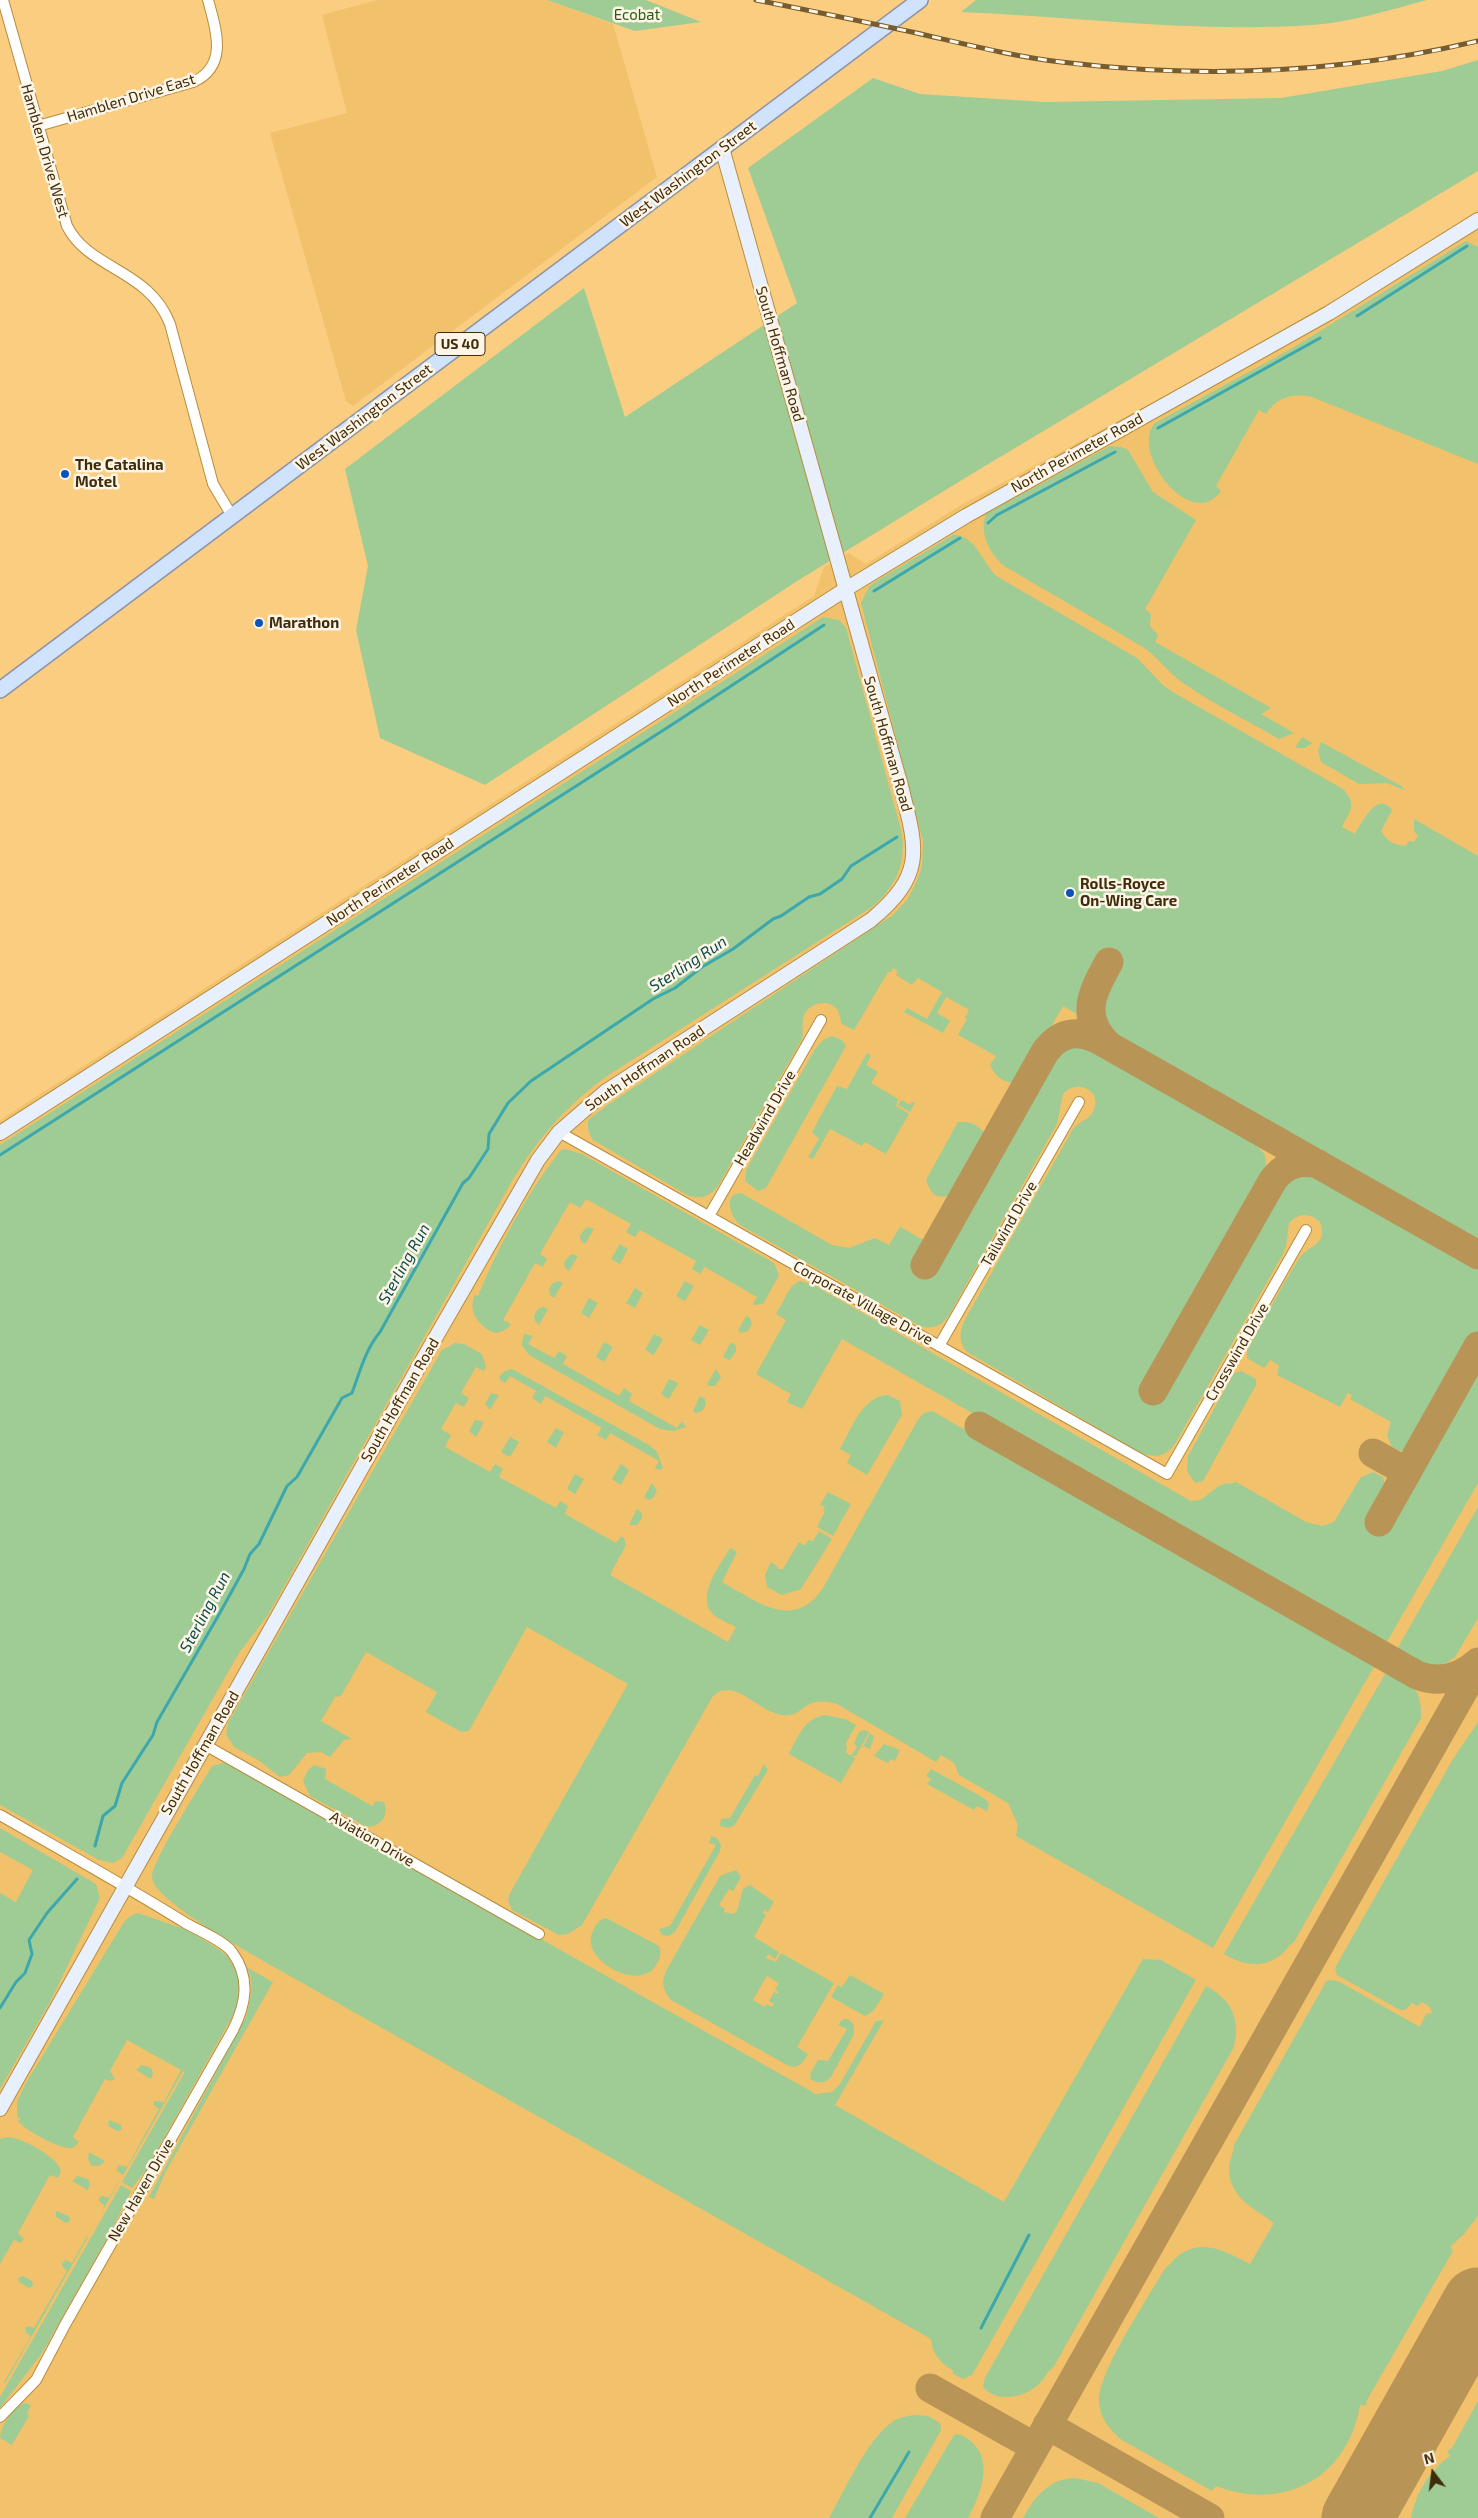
<!DOCTYPE html>
<html>
<head>
<meta charset="utf-8">
<style>
  body { margin:0 }
  #map { position:relative; width:1478px; height:2518px; overflow:hidden; background:#fbcd80; font-family:"Exo 2",sans-serif }
  canvas { display:block }
  .north { position:absolute; left:1408px; top:2448px; width:50px; height:50px; -webkit-text-stroke:4px #fef5e6; paint-order:stroke; rotate:345deg; font-size:14px; font-weight:700; line-height:20px; text-align:center; color:#3e2c0b }
  .north::after { content:''; display:block; margin:auto; width:18px; height:22px; background:#3e2c0b; clip-path:polygon(50% 0,100% 100%,50% 72%,0 100%) }
</style>
</head>
<body>
<div id="map">
<canvas width="1478" height="2518"></canvas>
<div class="north">N</div>
</div>
<script>
const c = document.querySelector('canvas').getContext('2d');
c.lineJoin = 'round';
function paint(path, color) { c.fillStyle = color; c.fill(path, 'evenodd'); }
function trace(path, color, width, dash) { c.strokeStyle = color; c.lineWidth = width; c.lineCap = dash ? 'butt' : 'round'; c.setLineDash(dash || []); c.stroke(path); }
function drawText(font, color, halo, rows, align = 'center') {
  c.font = font + ' "Exo 2",sans-serif'; c.lineWidth = 5; c.setLineDash([]); c.textBaseline = 'middle'; c.strokeStyle = halo; c.fillStyle = color; for (const [text, x, y, turn = 0] of rows) {
    c.save(); c.translate(x, y); c.rotate((+turn || 0) * Math.PI / 180); c.textAlign = isNaN(turn) ? turn : align; if (halo) c.strokeText(text, 0, 0); c.fillText(text, 0, 0); c.restore();
  }
}
const built = new Path2D(`
  M377 0H547L613 24 657 177 353 406 346 401 270 133 347 113 322 15Z
  M1478 210V2518H0V1120L814 596 824 567 849 553 866 564 961 505 1226 363 1344 294Z`);
const green = new Path2D(`
  M547 0H646L701 22 635 31Z
  M976 0H1427C1390 10 1351 22 1313 25 1195 33 1078 17 961 12Z
  M1478 60V171L970 475 802 578 485 785 380 738 356 630 368 566 345 469 584 288 625 417 797 303 748 168 873 78 920 94 1045 102 1281 98 1442 71Z
  M1466 241 1478 247V464L1312 397C1293 393 1277 397 1266 414L1259 410 1216 486 1221 491C1191 534 1129 450 1155 423L1291 349Z
  M1110 446 1121 447 1128 450 1153 492 1196 520 1145 609 1151 614 1150 626 1158 635 1155 642 1271 708 1261 714 1294 733 1279 739C1248 721 1215 705 1186 685 1169 674 1159 658 1143 647L1004 566C989 553 979 533 986 514Z
  M953 535C977 535 981 563 998 577L1137 658 1164 686 1176 694 1343 789C1358 806 1350 810 1342 827L1355 834C1361 824 1377 790 1392 810L1381 831C1388 842 1392 844 1405 846L1409 841 1414 842 1418 836 1414 831V819L1478 856V1242L1063 1006 1019 1083C1005 1084 996 1078 990 1065L996 1056 958 1035 967 1019 965 1018 969 1010 946 997 937 1013 950 1021 943 1033 904 1012 907 1008 927 1019 942 992 918 978 912 985 896 975 898 971 893 968 891 972H888L854 1030 842 1024C840 1019 840 1013 837 1009 828 998 809 1003 804 1015 801 1023 804 1031 802 1039L718 1186C710 1197 699 1200 687 1195L593 1140 588 1130V1120L606 1106 893 915 907 900 916 883 922 867 923 841 861 603 869 587 875 582Z
  M823 617 839 620 846 628 901 830C907 862 897 886 872 907L607 1076C567 1105 538 1138 512 1181L268 1615 239 1653 122 1858 113 1863 99 1860 0 1805V1145Z
  M1302 737 1312 743 1305 748H1295Z
  M1321 742 1403 787 1404 790 1387 783 1359 784 1321 762 1318 751Z
  M832 1036 842 1040 846 1046 766 1188 758 1191 745 1181 746 1170 815 1049 823 1040Z
  M1073 1046 1087 1049 1255 1143 1265 1155 1266 1166 1253 1198 1143 1394 1158 1402 1268 1206C1290 1187 1276 1173 1314 1177L1478 1270V1331L1410 1447 1401 1451 1392 1447 1387 1435 1391 1422 1350 1399 1352 1395 1348 1393 1340 1407 1277 1375 1279 1365 1270 1360 1264 1368 1247 1358V1351C1264 1320 1280 1288 1299 1259 1308 1244 1329 1246 1320 1222 1310 1212 1298 1213 1289 1223L1286 1246 1283 1254 1176 1442C1167 1457 1155 1459 1139 1452L967 1352C957 1339 960 1330 967 1316L1073 1129C1079 1121 1090 1120 1094 1110 1102 1089 1076 1079 1063 1094L1057 1124 949 1315C942 1326 930 1331 918 1325L740 1225C731 1217 722 1194 741 1193L832 1245 849 1248 875 1238 889 1245 900 1227 929 1243 916 1263 931 1272 1041 1077 1059 1053Z
  M867 1053 871 1056 866 1065 878 1072 871 1083 898 1099 896 1106 909 1114 886 1154 865 1142 862 1146 830 1129 813 1159 808 1157 819 1139 812 1132 837 1086 847 1089Z
  M901 1100 910 1105 912 1102 915 1103 910 1112 898 1105Z
  M958 1122C974 1121 981 1126 988 1140L956 1197C937 1196 934 1200 926 1180Z
  M565 1149 582 1154 774 1263 779 1275 763 1304 755 1305 753 1304 757 1297 705 1267 700 1274 692 1269 696 1261 640 1230 635 1237 626 1232 631 1224 586 1199 580 1208 570 1202 540 1254 547 1259 543 1267 535 1263 503 1320 511 1324C507 1330 502 1332 495 1333 479 1327 467 1311 475 1295L478 1296C499 1245 527 1193 561 1150Z
  M587 1227 594 1229 585 1244 581 1241 580 1235Z
  M620 1244 628 1249 620 1264 611 1259Z
  M571 1254 578 1256 569 1271 565 1268 564 1262Z
  M558 1281 563 1283 554 1298 550 1295 549 1289 553 1283Z
  M685 1281 694 1286 685 1301 676 1296Z
  M799 1281 812 1284 1189 1500C1203 1505 1211 1488 1224 1484 1229 1483 1232 1484 1236 1482L1306 1522 1322 1526 1334 1522 1361 1477 1373 1472 1383 1477 1387 1492 1370 1522 1385 1530 1478 1365V1483L1384 1647 842 1339 802 1409 787 1402 791 1394 756 1374 786 1320 776 1314 791 1287Z
  M635 1288 643 1293 635 1308 626 1303Z
  M589 1298 598 1303 589 1318 581 1313Z
  M543 1307 548 1309 539 1325 535 1321 534 1316 538 1309Z
  M746 1316 750 1318 752 1324 748 1331 741 1333 738 1331Z
  M700 1325 709 1330 700 1345 691 1340Z
  M524 1334 533 1336 528 1344 554 1358 559 1351 567 1356 563 1364 619 1396 624 1388 632 1394 629 1401 677 1428 682 1421 686 1427 673 1431 660 1429 529 1355 522 1345Z
  M654 1334 663 1339 654 1355 645 1350Z
  M604 1342 613 1347 604 1362 596 1357Z
  M731 1342 736 1346V1351L730 1360 723 1357Z
  M455 1343 464 1344 482 1354 486 1367 484 1371 476 1367 461 1393 469 1398 464 1407 456 1403 441 1429 451 1435 445 1447 490 1472 495 1464 503 1469 499 1477 556 1508 560 1501 568 1506 565 1514 616 1543 622 1536 624 1538 626 1545 610 1575 728 1642 736 1627C728 1623 718 1619 712 1613 696 1595 721 1564 730 1548L737 1552 722 1582C756 1601 794 1632 823 1588L919 1418 924 1413 932 1411 1375 1662V1665L1213 1948 1016 1836 1018 1825 1008 1803 959 1775 954 1763 941 1755 936 1762 837 1704C802 1694 805 1718 783 1715 764 1713 749 1694 730 1690L720 1691 713 1696 582 1925 568 1934 559 1935 512 1910 508 1900 509 1895 628 1684 527 1627 469 1731 461 1732 426 1712 437 1692 366 1652 341 1696 335 1697 321 1721 352 1739 344 1740 330 1757 321 1752 307 1753 289 1775 280 1777 258 1760 234 1747 226 1734 228 1723 442 1350Z
  M512 1369 649 1445 657 1452 663 1468 660 1470 655 1468 659 1461 610 1433 606 1440 597 1435 602 1428 545 1396 541 1404 532 1398 536 1391 510 1376 505 1383 501 1381 499 1377 505 1371Z
  M716 1369 721 1377 715 1386H709L707 1384Z
  M1241 1371 1256 1379V1385L1203 1481 1195 1483 1187 1471 1188 1456 1234 1373Z
  M669 1379 678 1383 669 1399 661 1394Z
  M491 1393 499 1395 490 1410 485 1404Z
  M888 1395 900 1401 902 1415 867 1475 847 1463 851 1455 840 1449C851 1430 862 1396 888 1395Z
  M700 1396 705 1399 706 1405 702 1411 695 1413 693 1411Z
  M475 1420 484 1422 476 1437 469 1431Z
  M556 1428 564 1432 556 1448 547 1442Z
  M510 1437 519 1442 510 1457 501 1452Z
  M621 1464 629 1470 621 1485 612 1479Z
  M575 1474 584 1479 575 1494 567 1489Z
  M652 1483 657 1491 653 1498 648 1500 644 1497Z
  M828 1492 851 1504 833 1536 817 1527 825 1511 823 1510 825 1507 820 1505Z
  M1478 1507V1618L1455 1657 1442 1666 1432 1668 1421 1667 1396 1654V1651Z
  M637 1509 642 1513V1518L637 1525H629Z
  M819 1531 832 1539 801 1589 782 1595 767 1587 765 1575 771 1562 778 1567V1569H783L799 1542 805 1546 808 1540 813 1541Z
  M1388 1669C1412 1682 1422 1689 1421 1718L1294 1942C1290 1944 1287 1949 1283 1953 1264 1970 1242 1965 1224 1954Z
  M825 1715 845 1719 856 1725 846 1743 847 1750 845 1752 855 1758 841 1783 789 1754C798 1736 804 1719 825 1715Z
  M1478 1722V2216L1464 2234 1450 2247 1453 2251 1367 2400 1366 2406 1360 2405C1348 2478 1284 2512 1216 2486L1212 2491 1122 2440C1110 2430 1100 2419 1099 2402 1097 2374 1148 2298 1164 2270 1168 2267 1173 2260 1178 2256 1202 2237 1227 2252 1250 2264L1274 2223C1254 2208 1228 2197 1229 2167 1230 2159 1234 2151 1234 2145L1327 1980 1338 1981 1420 2027 1426 2014 1432 2013 1430 2007 1422 2002 1417 2006 1412 2003 1405 2010H1400L1337 1975 1335 1968 1453 1759Z
  M864 1730 869 1732 856 1756H851L857 1747 854 1743 859 1732Z
  M870 1733 874 1737 870 1749 864 1746 862 1749Z
  M884 1744 900 1750 895 1761 891 1759 888 1763 874 1756Z
  M224 1763 248 1774 816 2094 832 2092 840 2084 876 2021 884 2020 835 2105 1004 2202 1143 1959 1161 1960 1196 1980 972 2375 963 2379 952 2373 954 2371C941 2364 932 2354 931 2339L283 1972C261 1959 152 1901 152 1877 152 1861 201 1785 212 1766Z
  M764 1764 768 1770 734 1826 728 1828 720 1826 721 1819 730 1818 755 1775 758 1776Z
  M314 1765 326 1769 325 1779 372 1806 376 1801 384 1802C390 1815 380 1829 365 1826L310 1796 303 1781 308 1770Z
  M931 1769 984 1798 989 1804 987 1811 977 1806 974 1810 927 1784 931 1779 926 1776Z
  M0 1828 96 1884 100 1898 50 2002 0 2089V1893L16 1902 33 1870 0 1852Z
  M711 1836 717 1838 721 1845 720 1851 675 1932 668 1936 662 1935 659 1929 670 1926 716 1845 709 1843Z
  M736 1870 741 1877 733 1891 729 1889 719 1905 725 1909 724 1912 733 1914 737 1911 743 1889 750 1885 774 1902 768 1912 764 1910 763 1913 766 1915 754 1937 779 1952 775 1959 768 1954 766 1958 776 1962 781 1953 834 1983 797 2047 808 2054C803 2063 798 2070 787 2065L671 2000C663 1991 661 1982 666 1971L720 1876ZM767 1976 779 1983 775 1990 779 1992 777 1994 774 1992 769 2001 774 2004 772 2007 767 2004 765 2007 753 2000Z
  M138 1913 187 1930 217 1948 227 1956 237 1972 239 1986 238 2004 232 2017 146 2170 132 2188 122 2182 185 2072 183 2071 103 2210 104 2205 99 2201V2197L103 2196 109 2198 123 2175 117 2171V2167L120 2165 127 2167 159 2109 154 2105V2101L164 2102 181 2070 127 2040 110 2071 115 2079 110 2081 105 2079 73 2137 79 2142 73 2148C61 2150 26 2131 18 2121L21 2119 17 2117V2102L26 2083 124 1922 130 1916Z
  M606 1918 659 1946C662 1954 660 1958 656 1965 641 1993 578 1960 593 1931 596 1924 599 1920 606 1918Z
  M246 1967 273 1982 165 2173 154 2199 149 2197 245 2019C250 2004 256 1980 246 1967Z
  M850 1975 884 1994C878 2003 875 2012 865 2016L831 1997 838 1985 842 1987Z
  M1206 1986C1224 1995 1237 2010 1236 2032 1236 2038 1234 2043 1234 2047L1053 2368C1048 2370 1044 2380 1038 2385 1024 2398 996 2403 983 2387L985 2378Z
  M843 2019H848L854 2025V2034L831 2077C825 2084 818 2084 810 2079L811 2072 818 2060 828 2061 847 2029 838 2025Z
  M142 2065 151 2068 153 2073 151 2079 136 2070Z
  M109 2120 121 2125 122 2130 118 2131 108 2126Z
  M7 2137C21 2137 58 2157 61 2171L58 2178 50 2175 18 2233 24 2239 20 2243 14 2240 0 2264V2139Z
  M89 2152 105 2161C101 2166 96 2167 91 2165L88 2159Z
  M78 2176 88 2179 90 2184 88 2190 72 2181Z
  M121 2185 131 2191 114 2226 42 2353 0 2408V2397Z
  M56 2211 69 2216 70 2221 66 2223 56 2217Z
  M87 2236 88 2237 5 2383 4 2382 31 2336 26 2333 25 2328 29 2326 34 2328 67 2271 62 2266V2263L66 2260 72 2263Z
  M23 2276 32 2281 33 2286 29 2288 19 2282 18 2278Z
  M1478 2401V2518H1411C1416 2492 1429 2471 1450 2456L1447 2451 1452 2448Z
  M25 2403 31 2405 27 2414 29 2416 12 2445 0 2438C0 2427 14 2406 25 2403Z
  M916 2415 928 2416 940 2423 941 2430 892 2518H829C845 2490 867 2440 891 2423 898 2417 907 2416 916 2415Z
  M954 2435C960 2433 963 2436 968 2439 996 2459 980 2496 968 2518H905Z
  M1075 2478 1098 2483 1159 2518H1023C1035 2497 1048 2479 1075 2478Z`);
const stream = new Path2D(`
  M1357 316 1467 246
  M1158 428 1320 338
  M988 523 997 515 1115 452
  M874 591 960 538
  M0 1155 673 724 824 625
  M95 1846 103 1816 115 1806 122 1783 153 1735 157 1722 221 1611 244 1569 250 1554 259 1544 287 1486 297 1477 342 1398 352 1393C360 1372 365 1350 380 1332L463 1183 469 1178 488 1149 489 1134 508 1103 531 1081 653 999 675 988 702 967 733 949 773 919 781 916 809 897 820 894 842 879 851 866 897 837
  M0 2008 16 1982 25 1973 32 1954 29 1940 47 1913 77 1879
  M981 2328 1029 2235
  M870 2518 909 2452`);
const taxiway = new Path2D(`
  M1108 1045C1079 1016 1092 993 1109 962
  M925 1265 1045 1052C1059 1033 1076 1029 1097 1039L1478 1255
  M1153 1391 1273 1180C1285 1164 1299 1160 1318 1164
  M979 1426 1417 1675C1440 1684 1460 1678 1478 1662
  M1373 1453 1407 1472
  M1379 1522 1478 1346
  M930 2388 1035 2447
  M1047 2425 1210 2518
  M995 2518 1478 1665`);
const runway = new Path2D(`
  M1357 2518 1478 2303`);
const street = new Path2D(`
  M3 0 67 226C89 270 149 269 170 324L213 484 232 516
  M38 126 193 82C229 66 216 29 208 0
  M559 1132 1167 1474 1306 1230
  M709 1216 821 1020
  M939 1346 1079 1102
  M205 1745 539 1934
  M0 1815C63 1851 126 1886 187 1924 199 1930 225 1942 232 1952 251 1978 246 2004 233 2030L66 2323 36 2380 0 2417`);
const secondary = new Path2D(`
  M0 1133 846 589 966 516 1329 313 1478 220
  M0 2109 422 1361 538 1160 559 1132 605 1092 871 920C926 874 917 850 901 786L722 148`);
const primary = new Path2D(`
  M0 690 920 0`);
const rail = new Path2D(`
  M756 0C808 10 860 21 912 32 961 43 1010 56 1061 62 1202 79 1339 74 1478 41`);
const markers = [
  [65,474,5,"#0b52bc"],
  [259,623,5,"#0b52bc"],
  [1070,893,5,"#0b52bc"]
];
const shields = [
  [460,344,50]
];
const shieldNames = [
  ["US 40",460,344]
];
const parkNames = [
  ["Ecobat",637,15]
];
const streetNames = [
  ["Hamblen Drive East",131,98,-17],
  ["Hamblen Drive West",45,151,74],
  ["West Washington Street",688,174,-37],
  ["South Hoffman Road",780,354,74],
  ["West Washington Street",364,417,-37],
  ["North Perimeter Road",1077,453,-29],
  ["North Perimeter Road",731,663,-33],
  ["South Hoffman Road",888,744,74],
  ["North Perimeter Road",390,882,-33],
  ["South Hoffman Road",645,1068,-34],
  ["Headwind Drive",765,1118,-60],
  ["Tailwind Drive",1009,1224,-60],
  ["Corporate Village Drive",863,1303,29],
  ["Crosswind Drive",1237,1352,-60],
  ["South Hoffman Road",400,1400,-60],
  ["South Hoffman Road",200,1753,-60],
  ["Aviation Drive",372,1839,30],
  ["New Haven Drive",141,2190,-60]
];
const poiNames = [
  ["The Catalina",75,465],
  ["Motel",75,482],
  ["Marathon",269,623],
  ["Rolls-Royce",1080,884],
  ["On-Wing Care",1080,901]
];
const waterNames = [
  ["Sterling Run",688,964,-33],
  ["Sterling Run",404,1264,-61],
  ["Sterling Run",205,1612,-62]
];
paint(built, '#f2c16b');
paint(green, '#9ecc94');
trace(stream, '#3ca8ad', 3);
trace(taxiway, '#b89457', 29);
trace(runway, '#b89457', 71);
trace(street, '#b78d3f', 12);
trace(secondary, '#b78d3f', 16);
trace(primary, '#8995a6', 18);
trace(street, '#fff', 10);
trace(secondary, '#e8f0fe', 14);
trace(primary, '#d1e2fc', 15);
trace(rail, '#765c2e', 5);
trace(rail, '#fef5e6', 3, [9]);
for (const [x, y, r, color] of markers) { const dot = new Path2D(); dot.arc(x, y, r, 0, 2 * Math.PI); c.fillStyle = color; c.fill(dot); trace(dot, '#fef5e6', 2); }
for (const [x, y, w] of shields) { const box = new Path2D(); box.roundRect(x - w / 2, y - 11.5, w, 23, 4); c.fillStyle = '#fef5e6'; c.fill(box); trace(box, '#3e2c0b', 1); }
drawText('bold 14px', '#3e2c0b', null, shieldNames);
drawText('15px', '#245e14', '#fef5e6', parkNames);
drawText('15px', '#3e2c0b', '#fef5e6', streetNames);
drawText('bold 15px', '#3e2c0b', '#fef5e6', poiNames, 'left');
drawText('italic 16px', '#0b4c4f', '#fef5e6', waterNames);
</script>
</body>
</html>
